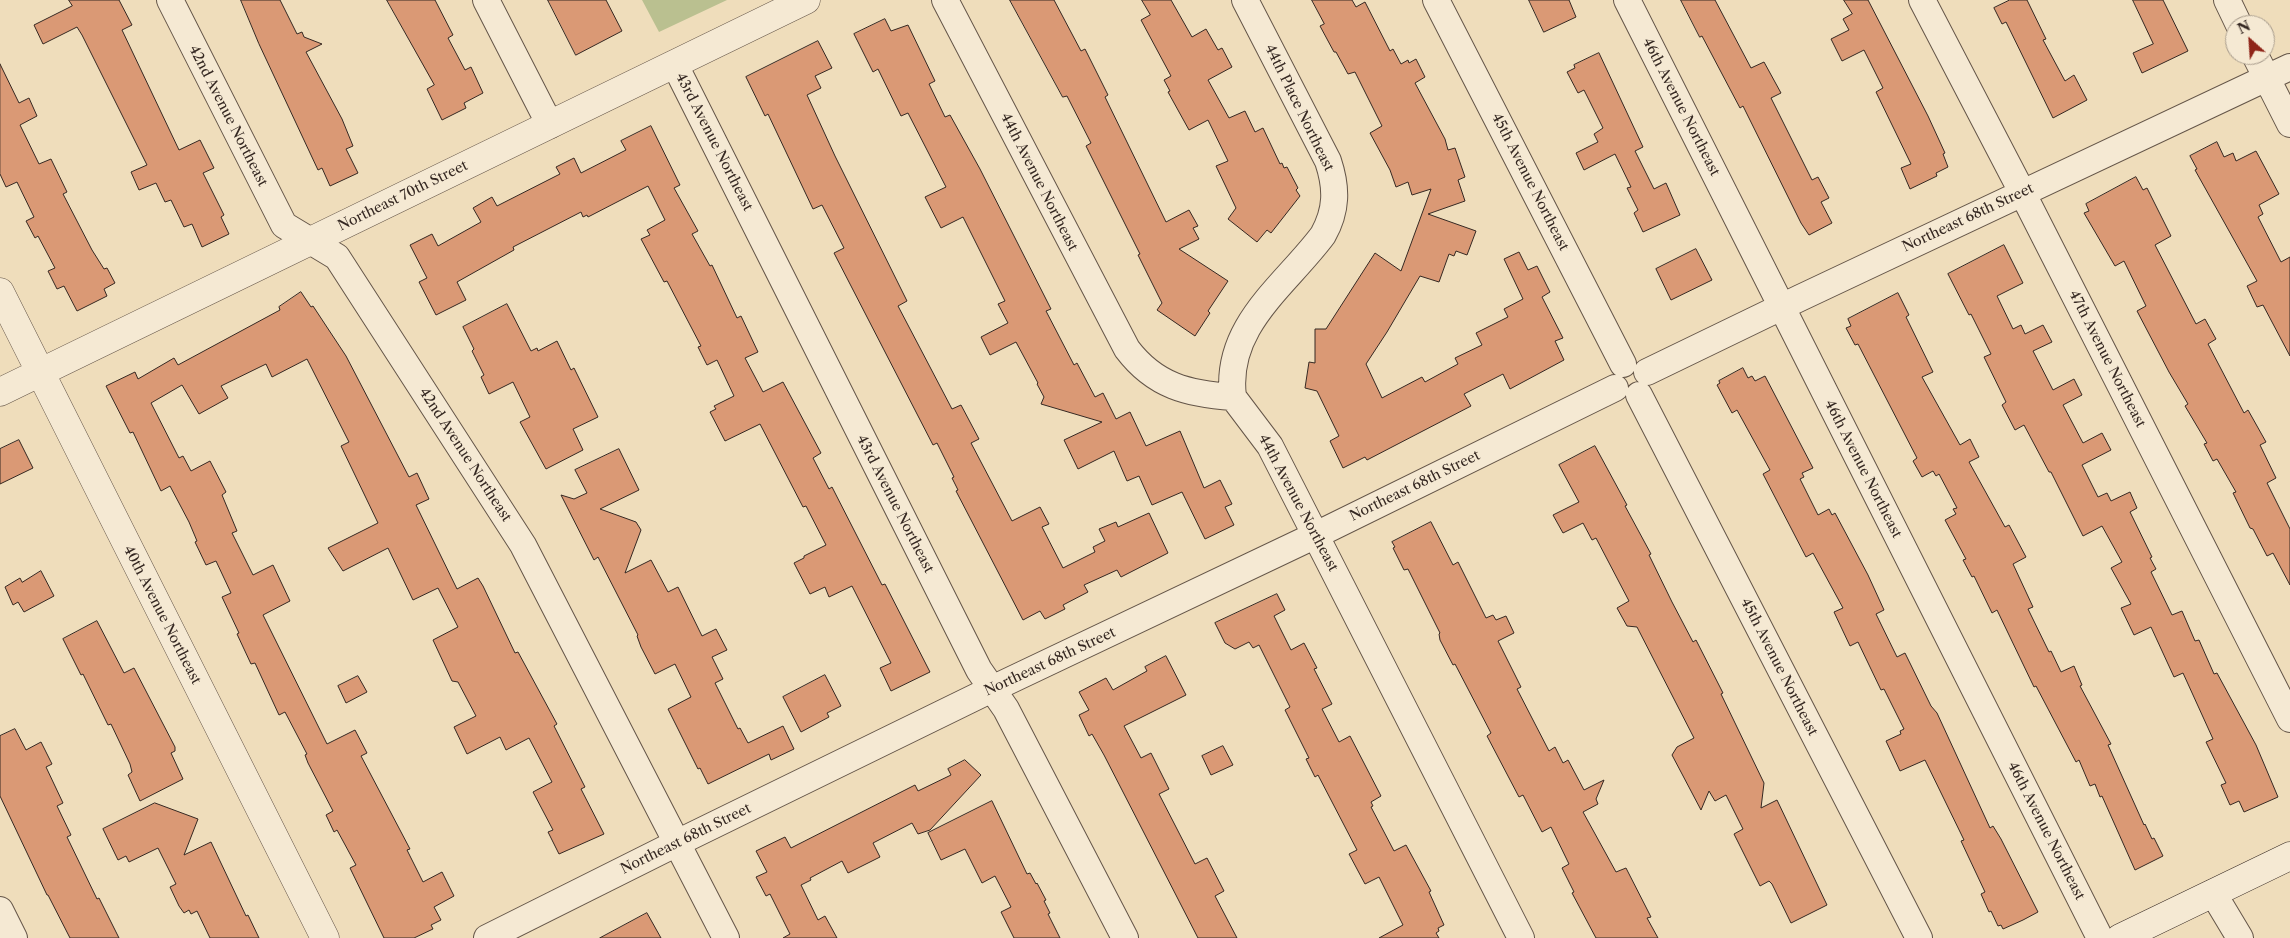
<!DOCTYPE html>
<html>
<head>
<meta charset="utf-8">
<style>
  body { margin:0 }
  #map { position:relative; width:2290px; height:938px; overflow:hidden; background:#efddbb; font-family:"Libre Caslon Text",serif }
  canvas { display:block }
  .north { position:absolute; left:2225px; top:15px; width:50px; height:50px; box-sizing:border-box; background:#f5e9d3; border:1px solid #a89c8c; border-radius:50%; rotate:334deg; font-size:14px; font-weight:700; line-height:20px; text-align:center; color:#352822 }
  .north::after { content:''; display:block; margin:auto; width:18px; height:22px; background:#8f2418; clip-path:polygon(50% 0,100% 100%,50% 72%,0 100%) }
</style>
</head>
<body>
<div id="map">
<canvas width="2290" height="938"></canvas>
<div class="north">N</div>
</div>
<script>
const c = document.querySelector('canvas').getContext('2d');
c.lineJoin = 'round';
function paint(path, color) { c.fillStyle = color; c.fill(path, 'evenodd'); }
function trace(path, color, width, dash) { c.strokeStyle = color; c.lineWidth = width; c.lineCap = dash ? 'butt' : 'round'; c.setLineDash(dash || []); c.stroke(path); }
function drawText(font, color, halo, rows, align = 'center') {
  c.font = font + ' "Libre Caslon Text",serif'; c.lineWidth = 4; c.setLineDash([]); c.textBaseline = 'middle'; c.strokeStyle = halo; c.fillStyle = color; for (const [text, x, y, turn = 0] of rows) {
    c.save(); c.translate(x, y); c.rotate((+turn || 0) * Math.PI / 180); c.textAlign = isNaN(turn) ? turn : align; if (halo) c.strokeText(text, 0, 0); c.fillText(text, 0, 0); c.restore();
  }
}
const green = new Path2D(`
  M642 0H727L659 32Z`);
const building = new Path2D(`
  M69 0H119L132 25 122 30 179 150 200 140 214 168 203 173 224 215 221 217 229 234 202 247 192 224 184 227 171 200 165 202 156 183 139 190 131 172 147 165 82 35 77 27 43 44 34 25 72 6Z
  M241 0H280L297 34 302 32 304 37 322 44 306 52 342 119 353 146 346 149 358 173 330 186 322 168 318 170 259 44Z
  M387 0H435L453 35 448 38 465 70 471 67 483 93 464 103 466 108 442 120 427 89 434 85Z
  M548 0H606L622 31 576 55Z
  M1010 0H1054L1081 51 1085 49 1108 95 1105 97 1166 222 1189 210 1198 226 1193 228 1199 239 1179 249 1228 281 1208 311 1210 313 1195 336 1157 310 1162 303 1138 255 1140 254 1086 146 1091 143 1067 96 1063 97Z
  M1142 0H1171L1192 37 1206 29 1218 50 1222 48 1232 67 1208 80 1229 118 1245 111 1255 132 1263 128 1280 164 1282 163 1284 168 1287 167 1298 188 1296 190 1300 196 1271 233 1267 230 1257 242 1228 219 1236 208 1216 166 1228 161 1208 120 1189 130 1168 92 1170 91 1164 80 1171 76 1141 20 1150 15Z
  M1312 0H1352L1356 7 1365 2 1390 51 1393 49 1401 64 1408 60 1409 63 1416 59 1425 77 1415 83 1445 139 1448 150 1455 148 1465 177 1458 180 1465 201 1428 214 1476 231 1467 255 1456 251 1454 256 1449 254 1439 282 1420 276 1387 332 1366 364 1382 398 1422 377 1425 382 1458 364 1455 358 1482 345 1476 333 1508 317 1504 309 1523 299 1504 259 1519 252 1528 270 1537 266 1550 292 1542 297 1563 338 1555 341 1564 360 1510 389 1503 374 1464 394 1471 406 1367 460 1365 457 1343 468 1330 441 1339 436 1317 391 1305 388 1309 362 1315 363V329H1326L1375 253 1401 271 1431 189 1412 195 1408 182 1396 187 1390 170 1370 133 1382 126 1355 72 1348 74 1336 52H1334L1320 26 1324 24Z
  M1529 0H1569L1576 17 1544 32Z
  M1681 0H1715L1751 68 1764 62 1781 93 1771 98 1812 180 1818 177 1829 198 1821 202 1832 223 1809 235 1801 223 1743 106 1740 108 1702 36 1700 37Z
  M1844 0H1868L1928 116 1945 153 1943 154 1948 167 1936 173 1937 176 1910 189 1901 168 1911 164 1876 92 1883 88 1864 50 1842 61 1831 39 1849 30 1843 19 1852 14Z
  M2010 0H2027L2046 39 2043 40 2065 81 2074 75 2087 100 2053 118 2006 22 2002 24 1994 8Z
  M2133 0H2163L2188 51 2142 73 2133 53 2153 44Z
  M885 19 891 31 908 25 935 81 929 84 945 117 950 115 980 169 1051 309 1046 311 1074 365 1077 363 1095 397 1103 393 1116 419 1130 412 1146 446 1180 431 1204 488 1220 480 1232 504 1225 507 1234 525 1205 539 1182 492 1152 505 1139 476 1127 481 1114 451 1078 469 1064 440 1102 422 1041 404 1044 397 1037 384 1038 383 1016 342 990 355 981 337 1008 323 998 304 1005 301 963 217 941 228 925 197 946 187 908 113 901 116 878 69 873 72 854 34Z
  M818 41 832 68 815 76 821 88 807 95 835 156 907 301 898 306 952 409 961 405 979 439 971 443 1012 521 1040 507 1049 524 1042 527 1063 568 1095 552 1093 547 1105 541 1099 529 1116 522 1118 527 1149 513 1168 553 1121 577 1117 570 1084 585 1088 592 1063 605 1065 609 1045 619 1040 611 1023 620 956 491 958 490 952 478 954 477 937 443 933 445 834 253 844 248 822 205 813 209 768 114 765 116 746 77Z
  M1599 53 1643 147 1635 151 1654 189 1666 183 1680 215 1643 232 1634 213 1638 210 1627 188 1631 187 1615 154 1584 170 1576 153 1598 142 1594 134 1603 128 1584 90 1578 93 1567 72 1575 68 1574 65Z
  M0 64 19 103 29 98 37 116 20 125 39 164 51 159 67 192 63 194 92 250 104 269 107 268 115 283 104 289 107 296 77 311 64 286 57 289 48 271 55 268 38 236 35 238 26 221 34 217 17 182 6 187 0 174Z
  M651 126 680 185 674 188 698 231 692 234 710 266 712 265 737 318 741 316 758 352 745 358 763 392 783 382 821 453 813 458 829 489 832 487 882 585 885 584 930 672 891 691 880 668 891 663 852 586 829 597 825 587 810 594 794 563 804 558V556L826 545 806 506 803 507 760 424 725 441 710 412 716 409 714 406 734 396 717 360 707 365 698 347 701 346 667 281 664 282 641 239 650 235 647 230 665 220 648 186 588 217 587 215 583 217 581 212 513 247 514 250 457 282 466 300 436 315 419 282 427 278 410 245 432 234 438 246 481 222 473 208 492 197 497 206 560 174 556 167 574 158 581 173 626 150 621 141Z
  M2217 142 2224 157 2233 153 2236 161 2256 151 2279 194 2259 205 2263 214 2258 217 2281 262 2290 257V356L2263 305 2257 307 2247 286 2257 281 2195 170 2197 169 2190 156Z
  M2136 177 2143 190 2147 188 2171 236 2155 245 2196 324 2205 319 2216 339 2208 344 2244 413 2248 410 2266 442 2260 445 2276 478 2267 483 2290 529V585L2273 553 2267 556 2253 529 2250 528 2233 493 2236 492 2217 459 2213 461 2204 444 2207 443 2185 406 2188 404 2169 372 2137 311 2146 306 2124 261 2115 266 2084 213 2089 211 2086 204Z
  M2004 245 2023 283 1997 296 2013 329 2021 325 2025 334 2043 325 2052 342 2033 351 2053 390 2074 379 2082 395 2063 405 2083 443 2102 433 2111 450 2082 465 2098 497 2107 493 2111 501 2130 492 2137 508 2130 512 2152 557 2150 558 2156 569 2151 572 2172 615 2182 611 2195 641 2199 640 2214 674 2217 673 2256 745 2278 797 2244 812 2239 801 2230 805 2221 785 2226 783 2206 742 2213 739 2183 673 2174 677 2151 627 2134 635 2121 608 2131 604 2111 568 2122 562 2102 526 2083 536 2051 472H2049L2024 425 2015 430 2002 405 2006 402 1984 357 1991 354 1971 314 1969 315 1948 274Z
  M1696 249 1712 280 1671 300 1656 269Z
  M301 292 311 307 313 306 346 356 409 477 417 473 429 499 416 505 457 589 478 578 483 586 515 653 518 652 557 724 554 726 585 787 581 789 604 834 559 854 548 832 553 830 533 792 552 782 529 738 506 750 500 737 467 754 454 727 476 716 458 682 452 681 433 640 458 627 438 588 413 600 388 548 343 571 328 548 378 523 341 446 349 442 307 359 272 377 266 364 221 386 228 398 199 414 182 385 151 403 179 458 183 456 191 471 210 461 226 492 222 495 237 531 232 533 253 575 273 565 290 601 263 615 327 744 355 730 367 753 361 756 410 849 407 850 423 882 442 872 454 896 434 907 441 920 431 925 433 929 414 938H384L350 868 356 865 337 830 334 832 326 815 333 811 308 763 305 755 307 754 285 712 279 715 255 663 251 664 237 634 239 633 222 597 231 593 216 561 206 565 195 542 197 541 189 522 170 486 161 491 133 432 130 433 106 386 135 372 138 379 174 358 178 365 280 310 279 307Z
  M1898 293 1909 315 1906 317 1933 372 1922 377 1960 445 1970 439 1979 457 1969 462 2005 527 2009 525 2026 557 2013 564 2033 607 2028 609 2049 652 2051 651 2061 672 2074 666 2082 685 2080 686 2111 744 2108 745 2144 825 2145 824 2152 839 2154 838 2163 856 2135 870 2102 796 2100 797 2095 784 2090 786 2079 760 2076 762 2036 686 2034 687 1997 610 1992 613 1974 576 1972 577 1963 560 1966 559 1945 520 1956 514 1953 509 1957 508 1939 474 1936 476 1933 471 1922 477 1913 461 1917 458 1858 344 1855 345 1846 328 1851 326 1848 319Z
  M507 304 531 351 537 348 538 351 557 341 571 370 574 368 598 417 573 429 583 450 546 469 520 422 530 417 513 382 489 394 481 377 484 375 472 351 474 349 463 327Z
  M1743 368 1748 378 1752 376 1755 381 1765 376 1813 468 1802 473 1804 477 1800 479 1818 515 1829 509 1832 515 1835 513 1868 575 1884 610 1876 614 1897 657 1905 653 1931 706 1937 713 1990 828 1993 826 2001 839 2038 912 2023 920 2003 929 2001 925 1998 926 1991 911 1989 912 1981 894 1985 892 1961 841 1964 840 1925 760 1900 771 1886 741 1901 734 1900 731 1904 729 1884 689 1881 690 1858 642 1850 646 1834 612 1843 608 1813 553 1806 557 1763 474 1770 470 1737 410 1732 413 1717 385 1720 383 1719 381Z
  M19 440 33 468 0 484V449Z
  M1595 446 1627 505 1625 506 1651 554 1649 555 1672 602 1693 642 1696 640 1723 693 1721 694 1764 783 1761 808 1777 800 1827 905 1791 923 1772 884 1769 881 1760 886 1734 834 1743 829 1726 795 1715 801 1709 791 1701 810 1672 755 1677 747 1694 738 1637 627 1627 626 1617 608 1629 601 1596 538 1592 540 1583 523 1563 533 1553 515 1579 502 1559 465Z
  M619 449 639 490 600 509 636 522 641 530 625 573 651 560 668 592 678 587 702 636 716 629 727 650 712 657 723 679 715 683 738 729 740 728 748 743 783 726 794 749 771 760 769 754 708 784 700 768 698 769 668 709 691 697 675 664 655 674 641 647 637 636 638 635 598 557 594 560 561 495 574 499 587 493 575 470Z
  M1431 522 1453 565 1458 562 1486 618 1493 615 1496 620 1506 616 1514 633 1498 641 1521 687 1517 689 1549 751 1555 747 1563 763 1568 760 1584 790 1604 780 1596 799 1598 804 1583 812 1616 872 1626 868 1651 917 1647 918 1658 938H1596L1572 893 1574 892 1562 868 1569 864 1551 827 1542 832 1523 795 1519 797 1487 736 1491 733 1455 664 1453 665 1440 640 1439 634 1440 633 1408 569 1404 570 1393 548 1395 547 1392 542Z
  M41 571 54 596 24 612 18 602 13 605 5 587 20 578 22 582Z
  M1277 594 1285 610 1274 616 1291 650 1304 643 1317 668 1314 669 1332 704 1322 709 1339 742 1350 736 1381 796 1371 802 1373 806 1371 807 1394 851 1406 845 1431 891 1429 892 1444 925 1438 928 1439 931 1436 933 1439 938H1379L1403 925 1379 877 1365 884 1349 854 1357 850 1318 775 1315 777 1306 759 1309 758 1285 710 1290 707 1259 645 1253 648 1249 642 1235 649 1225 643 1215 623Z
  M97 621 124 673 134 668 175 747V751L171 753 183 779 140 801 128 775 132 772 130 764 111 724 108 725 83 674 81 675 63 639Z
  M1166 656 1186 695 1124 726 1141 758 1151 753 1169 789 1159 794 1195 864 1207 858 1224 891 1215 896 1237 938H1198L1104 755 1092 734 1089 736 1079 715 1089 710 1079 692 1106 678 1113 690 1147 671 1145 667Z
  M825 675 841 706 827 713 829 717 801 732 783 697Z
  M358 676 367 692 346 703 338 686Z
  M15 729 26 750 41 742 52 764 46 767 63 803 57 806 71 835 67 837 97 899 99 898 119 938H70L48 895H47L0 796V736Z
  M1223 746 1233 765 1211 775 1202 756Z
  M965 760 981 775 930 830 918 834 912 823 873 843 880 857 848 873 842 861 810 878 811 880 801 885 818 920 825 916 837 938H783L790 934 770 894 766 896 756 877 767 872 756 851 785 837 791 848 915 785 918 791 951 775 948 769Z
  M992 801 1027 874 1030 873 1036 884 1037 883 1046 900 1044 901 1050 913 1048 914 1060 938H1014L1001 912 1011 907 995 876 982 883 965 849 941 860 928 833Z
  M155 803 198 819 184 855 211 842 246 916 248 915 259 938H210L197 911 191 914 189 910 184 913 179 906 170 887 176 884 158 848 129 862 126 856 118 860 103 829Z
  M647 913 661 938H600Z`);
const minor = new Path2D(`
  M170 0 284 225 337 257 523 545 726 938
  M486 0 550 125
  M945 0 1127 349C1155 386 1188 394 1233 397L1270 446 1521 938
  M1436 0 1623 364
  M1627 0 2100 938
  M1922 0 2022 192 2290 719
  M2227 0 2239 25
  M2255 55 2290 124
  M675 65 979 670 1006 709 1125 938
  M1647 372 1800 298 2290 67
  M1639 395 1919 938
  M1233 397C1224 326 1285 286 1323 235 1337 210 1337 188 1328 161L1245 0
  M2213 893 2240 938
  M0 910 14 938
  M487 938 677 843 992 689 1316 535 1615 388`);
const tertiary = new Path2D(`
  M0 292 325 938
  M0 392 806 0`);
const secondary = new Path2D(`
  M2120 938 2290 856`);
const streetNames = [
  ["46th Avenue Northeast",1681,107,63],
  ["44th Place Northeast",1299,108,64],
  ["42nd Avenue Northeast",228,116,63],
  ["43rd Avenue Northeast",714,142,63],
  ["44th Avenue Northeast",1039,182,63],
  ["45th Avenue Northeast",1530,182,63],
  ["Northeast 70th Street",403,196,-26],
  ["Northeast 68th Street",1968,218,-25],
  ["47th Avenue Northeast",2107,359,63],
  ["42nd Avenue Northeast",465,455,57],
  ["46th Avenue Northeast",1863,469,63],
  ["Northeast 68th Street",1415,486,-26],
  ["44th Avenue Northeast",1298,503,62],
  ["43rd Avenue Northeast",895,504,63],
  ["40th Avenue Northeast",162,615,63],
  ["Northeast 68th Street",1050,662,-25],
  ["45th Avenue Northeast",1779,667,63],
  ["46th Avenue Northeast",2046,831,63],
  ["Northeast 68th Street",686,839,-26]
];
paint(green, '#bac090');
paint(building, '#da9975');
trace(building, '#352822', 1);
trace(minor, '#645548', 28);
trace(tertiary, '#645548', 29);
trace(secondary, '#352822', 29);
trace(minor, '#f5e9d3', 26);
trace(tertiary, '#f5e9d3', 28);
trace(secondary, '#f5e9d3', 28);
drawText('14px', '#352822', '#f5e9d3', streetNames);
</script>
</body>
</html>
